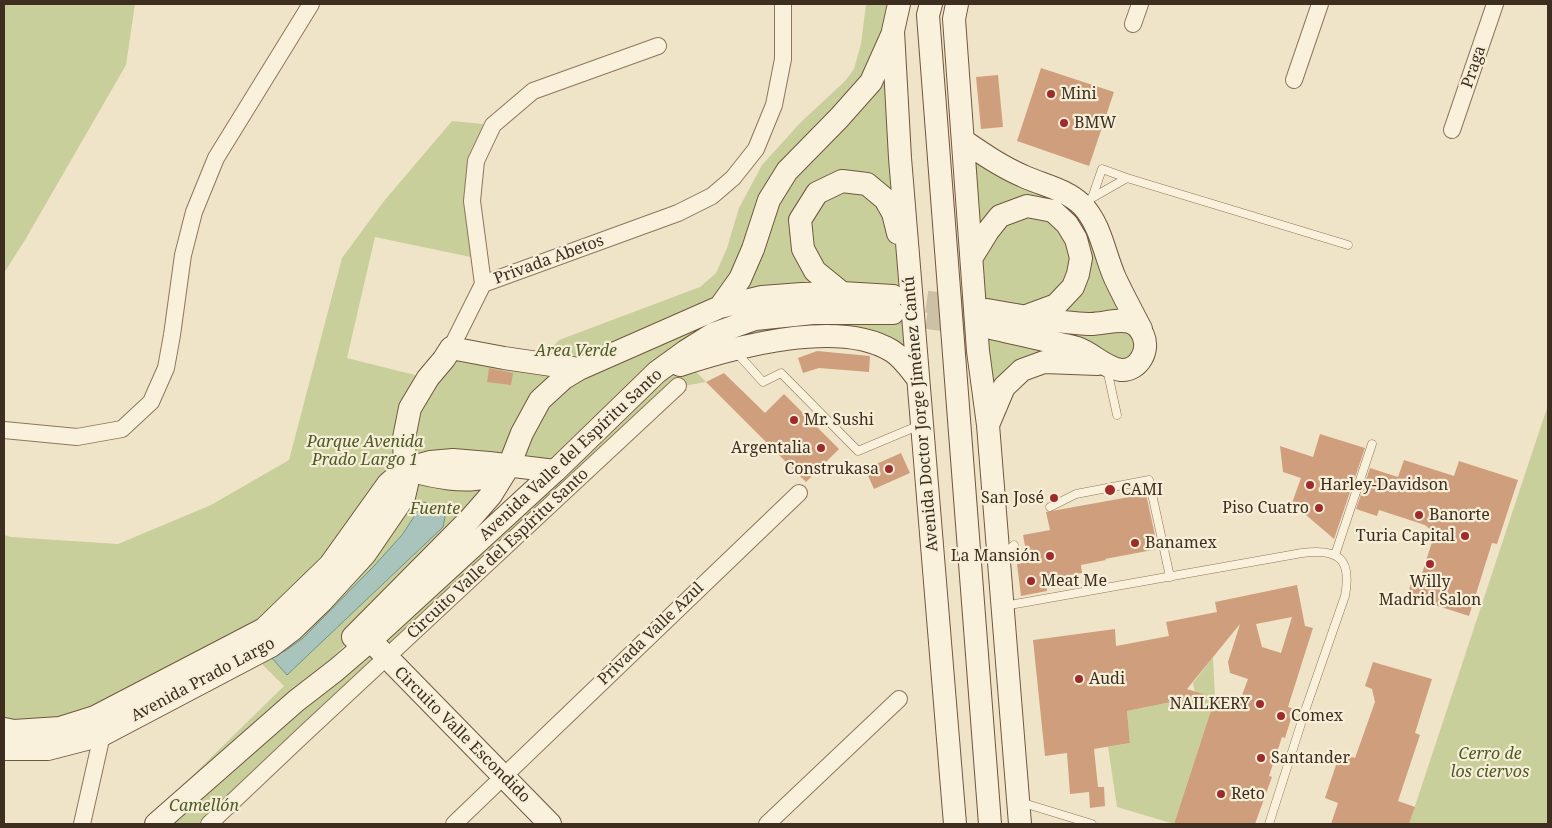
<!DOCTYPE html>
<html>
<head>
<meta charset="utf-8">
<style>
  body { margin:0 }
  #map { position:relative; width:1552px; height:828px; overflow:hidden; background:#f0e4c8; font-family:"Noto Serif",serif }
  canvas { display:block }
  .frame { position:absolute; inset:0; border:5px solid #3d2e20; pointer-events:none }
</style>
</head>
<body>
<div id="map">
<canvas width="1552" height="828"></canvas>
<div class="frame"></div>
</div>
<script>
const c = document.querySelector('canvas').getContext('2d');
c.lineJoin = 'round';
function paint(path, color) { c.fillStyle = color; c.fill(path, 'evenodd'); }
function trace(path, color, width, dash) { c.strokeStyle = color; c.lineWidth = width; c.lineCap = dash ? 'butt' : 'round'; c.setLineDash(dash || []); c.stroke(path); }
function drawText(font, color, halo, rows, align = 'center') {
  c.font = font + ' "Noto Serif",serif'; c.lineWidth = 4.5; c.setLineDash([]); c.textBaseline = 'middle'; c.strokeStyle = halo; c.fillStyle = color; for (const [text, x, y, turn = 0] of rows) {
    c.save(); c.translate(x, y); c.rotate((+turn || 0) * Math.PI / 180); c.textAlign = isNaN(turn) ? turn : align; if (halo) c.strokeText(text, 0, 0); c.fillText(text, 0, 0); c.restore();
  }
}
const green = new Path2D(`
  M4 4H135L126 65 25 240 4 273Z
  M866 4H899L910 278 893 313 914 335 918 379 854 339 688 363 706 382 678 387 209 824H143L284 686 253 655 284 611 95 717 4 728V535L11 537 118 544 211 505 289 460 342 258 384 201 452 121 493 125 476 161 480 259 375 237 347 358 427 378 444 359 500 368 538 363 559 340 700 287 716 273 727 248 739 208 762 165 800 123 845 81 854 69 861 44ZM509 466 554 471 298 698 329 661 470 519Z
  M964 141 1064 192 1101 236 1140 362 1022 370 988 425Z
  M1548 405V824H1409L1528 465Z
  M1213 657 1215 698 1174 824 1117 807 1108 747 1130 743 1127 711 1196 697 1193 683Z`);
const water = new Path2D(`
  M424 502 434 506 445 517 443 527 287 675 270 656 285 651 303 638 374 566 402 535Z`);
const building = new Path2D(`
  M1041 68 1114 92 1089 166 1017 141Z
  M998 75 1003 127 981 129 976 77Z
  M817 351 870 356 869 372 819 368 803 373 798 358Z
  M489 368 513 373 511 385 487 382Z
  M724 373 765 413 784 394 839 449 806 482 706 382Z
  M1320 434 1365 448 1334 539 1292 503 1301 478 1283 472 1280 446 1313 457Z
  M901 453 910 473 874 489 865 469Z
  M1404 460 1454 476 1459 461 1518 480 1497 544 1492 543 1469 616 1407 596 1412 581 1419 583 1432 542 1431 530 1425 525 1379 510 1377 516 1356 509 1370 468 1398 477Z
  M1146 494 1158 549 1105 559 1106 560 1081 565 1082 573 1046 579 1047 591 1021 596 1017 564 1028 562 1023 535 1050 530 1046 512Z
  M1297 585 1305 626 1313 628 1288 707 1294 709 1285 738 1282 737 1269 776 1272 777 1255 824H1174L1215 698 1238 706 1248 679 1230 673 1228 662 1240 624 1187 689 1206 695 1127 711 1130 743 1094 749 1098 787H1104L1105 806 1090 808 1089 792 1070 794 1067 753 1045 756 1033 640 1115 629 1116 646 1169 636 1166 622 1217 612 1215 602ZM1292 617 1281 653 1262 647 1256 624Z
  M1373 662 1432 679 1415 733 1420 735 1398 801 1415 807 1409 824H1331L1338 803 1325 798 1340 753 1355 758 1375 702 1372 689 1365 686Z`);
const secondaryTunnel = new Path2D(`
  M894 297 987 310
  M894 313 969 324`);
const lane = new Path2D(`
  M1127 178 1348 245
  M1083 203 1127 178 1102 169 1092 198
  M736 352 763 382 781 373 858 451 920 425
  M1107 369 1117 415
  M1050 507 1076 494 1149 480 1170 577
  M1003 555 1014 545
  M1335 555 1372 444
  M1004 606 1302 553C1339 548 1352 559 1345 596L1306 708 1269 824
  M1020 802 1092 824`);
const street = new Path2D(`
  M1133 24 1140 4
  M1294 80 1320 4
  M1452 130 1495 4
  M483 284 678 213 712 196 733 178 756 149 774 105 783 59V4
  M483 284 472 201 476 161 493 125 533 91 658 46
  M451 348 483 284
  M4 430 77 437 122 429 151 402 166 368 172 335 183 255 194 212 216 158 311 4
  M82 824 102 735
  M209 824 302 736 678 386
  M454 824 799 493
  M767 824 899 699`);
const secondary = new Path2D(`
  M899 4 893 31 900 158 955 824
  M931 4 928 15 990 824
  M957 4 954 19 978 351 988 425 1020 824
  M964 141C983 154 1002 167 1023 176 1042 185 1066 189 1082 205 1101 225 1104 253 1115 278 1123 295 1132 312 1141 329
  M972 257 988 231 1000 216 1027 206 1053 211 1067 224 1076 239 1081 258 1078 274 1073 287 1056 305 1029 315
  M842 293 815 271 803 249 800 220 817 193 842 181 867 184 885 199 893 213 898 233
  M720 307 740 279 753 249 769 200 787 171 839 118 871 82 892 35
  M987 310C1020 316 1055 322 1088 324 1101 325 1117 318 1130 322 1136 324 1141 330 1143 335 1150 350 1139 371 1121 370 1105 368 1092 353 1077 348 1068 345 1057 344 1048 341 1028 336 1008 332 988 327
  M680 365C735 347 839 318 892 351 903 358 910 369 918 379
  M988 425 1004 387 1022 370 1044 362 1098 364
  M412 471C435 477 463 483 487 477 494 475 502 470 508 466
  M353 637 470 519 491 495 509 466 522 433 540 400 564 378 579 369 720 307 762 297 802 294 842 293 893 296
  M375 645 550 824
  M4 729 14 731 60 728 95 717 264 629 330 565 388 484 405 469 430 462 453 460 489 463 555 471
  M4 749H48L102 735 271 646 292 630 322 601 365 554 404 497 407 484 405 469 404 438 410 408 428 378 444 359 451 348 504 358 579 369
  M156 824 296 701 336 670 371 640 555 471 657 372 686 351 713 334 755 319 813 313H893`);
const markers = [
  [1051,94,5,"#9e2a2b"],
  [1064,123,5,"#9e2a2b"],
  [794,420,5,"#9e2a2b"],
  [821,448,5,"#9e2a2b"],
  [889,469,5,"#9e2a2b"],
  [1310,485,5,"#9e2a2b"],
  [1110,490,6,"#9e2a2b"],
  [1054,498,5,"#9e2a2b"],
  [1319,508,5,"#9e2a2b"],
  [1419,515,5,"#9e2a2b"],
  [1465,536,5,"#9e2a2b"],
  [1135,543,5,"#9e2a2b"],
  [1050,556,5,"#9e2a2b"],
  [1430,564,5,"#9e2a2b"],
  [1031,581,5,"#9e2a2b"],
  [1079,679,5,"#9e2a2b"],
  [1260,704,5,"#9e2a2b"],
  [1281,716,5,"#9e2a2b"],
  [1261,758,5,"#9e2a2b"],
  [1221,794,5,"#9e2a2b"]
];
const streetNames = [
  ["Praga",1474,67,-71],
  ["Privada Abetos",549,260,-20],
  ["Avenida Doctor Jorge Jiménez Cantú",921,414,-95],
  ["Avenida Valle del Espíritu Santo",571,455,-43],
  ["Circuito Valle del Espíritu Santo",498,554,-43],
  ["Privada Valle Azul",651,634,-44],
  ["Avenida Prado Largo",203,680,-28],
  ["Circuito Valle Escondido",462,735,45]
];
const poiNames = [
  ["Mini",1061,94],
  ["BMW",1074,123],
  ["Mr. Sushi",804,420],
  ["Argentalia",811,448,"right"],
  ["Construkasa",879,469,"right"],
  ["Harley-Davidson",1320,485],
  ["CAMI",1121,490],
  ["San José",1044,498,"right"],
  ["Piso Cuatro",1309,508,"right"],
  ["Banorte",1429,515],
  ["Turia Capital",1455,536,"right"],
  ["Banamex",1145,543],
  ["La Mansión",1040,556,"right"],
  ["Meat Me",1041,581],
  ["Willy",1430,582,"center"],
  ["Madrid Salon",1430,600,"center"],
  ["Audi",1089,679],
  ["NAILKERY",1250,704,"right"],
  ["Comex",1291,716],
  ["Santander",1271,758],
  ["Reto",1231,794]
];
const parkNames = [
  ["Area Verde",576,351],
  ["Parque Avenida",365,442],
  ["Prado Largo 1",365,460],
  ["Fuente",435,509],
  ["Cerro de",1490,754],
  ["los ciervos",1490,772],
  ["Camellón",204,806]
];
paint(green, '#c9cf9b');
paint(water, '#a9c4bc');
trace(water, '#6f938a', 1);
paint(building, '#cf9f7d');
trace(secondaryTunnel, '#ccc0a6', 22, [22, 11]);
trace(lane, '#8d765c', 9);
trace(street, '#8d765c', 18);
trace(secondary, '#6f573f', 24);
trace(lane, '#faf1dc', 8);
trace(street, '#faf1dc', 16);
trace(secondary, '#faf1dc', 22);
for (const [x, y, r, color] of markers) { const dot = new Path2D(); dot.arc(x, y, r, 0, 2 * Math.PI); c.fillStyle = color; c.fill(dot); trace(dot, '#f7eed8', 2); }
drawText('16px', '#3d2e20', '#f7eed8', streetNames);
drawText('16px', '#3d2e20', '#f7eed8', poiNames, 'left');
drawText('italic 16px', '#4d5a26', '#f7eed8', parkNames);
</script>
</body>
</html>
